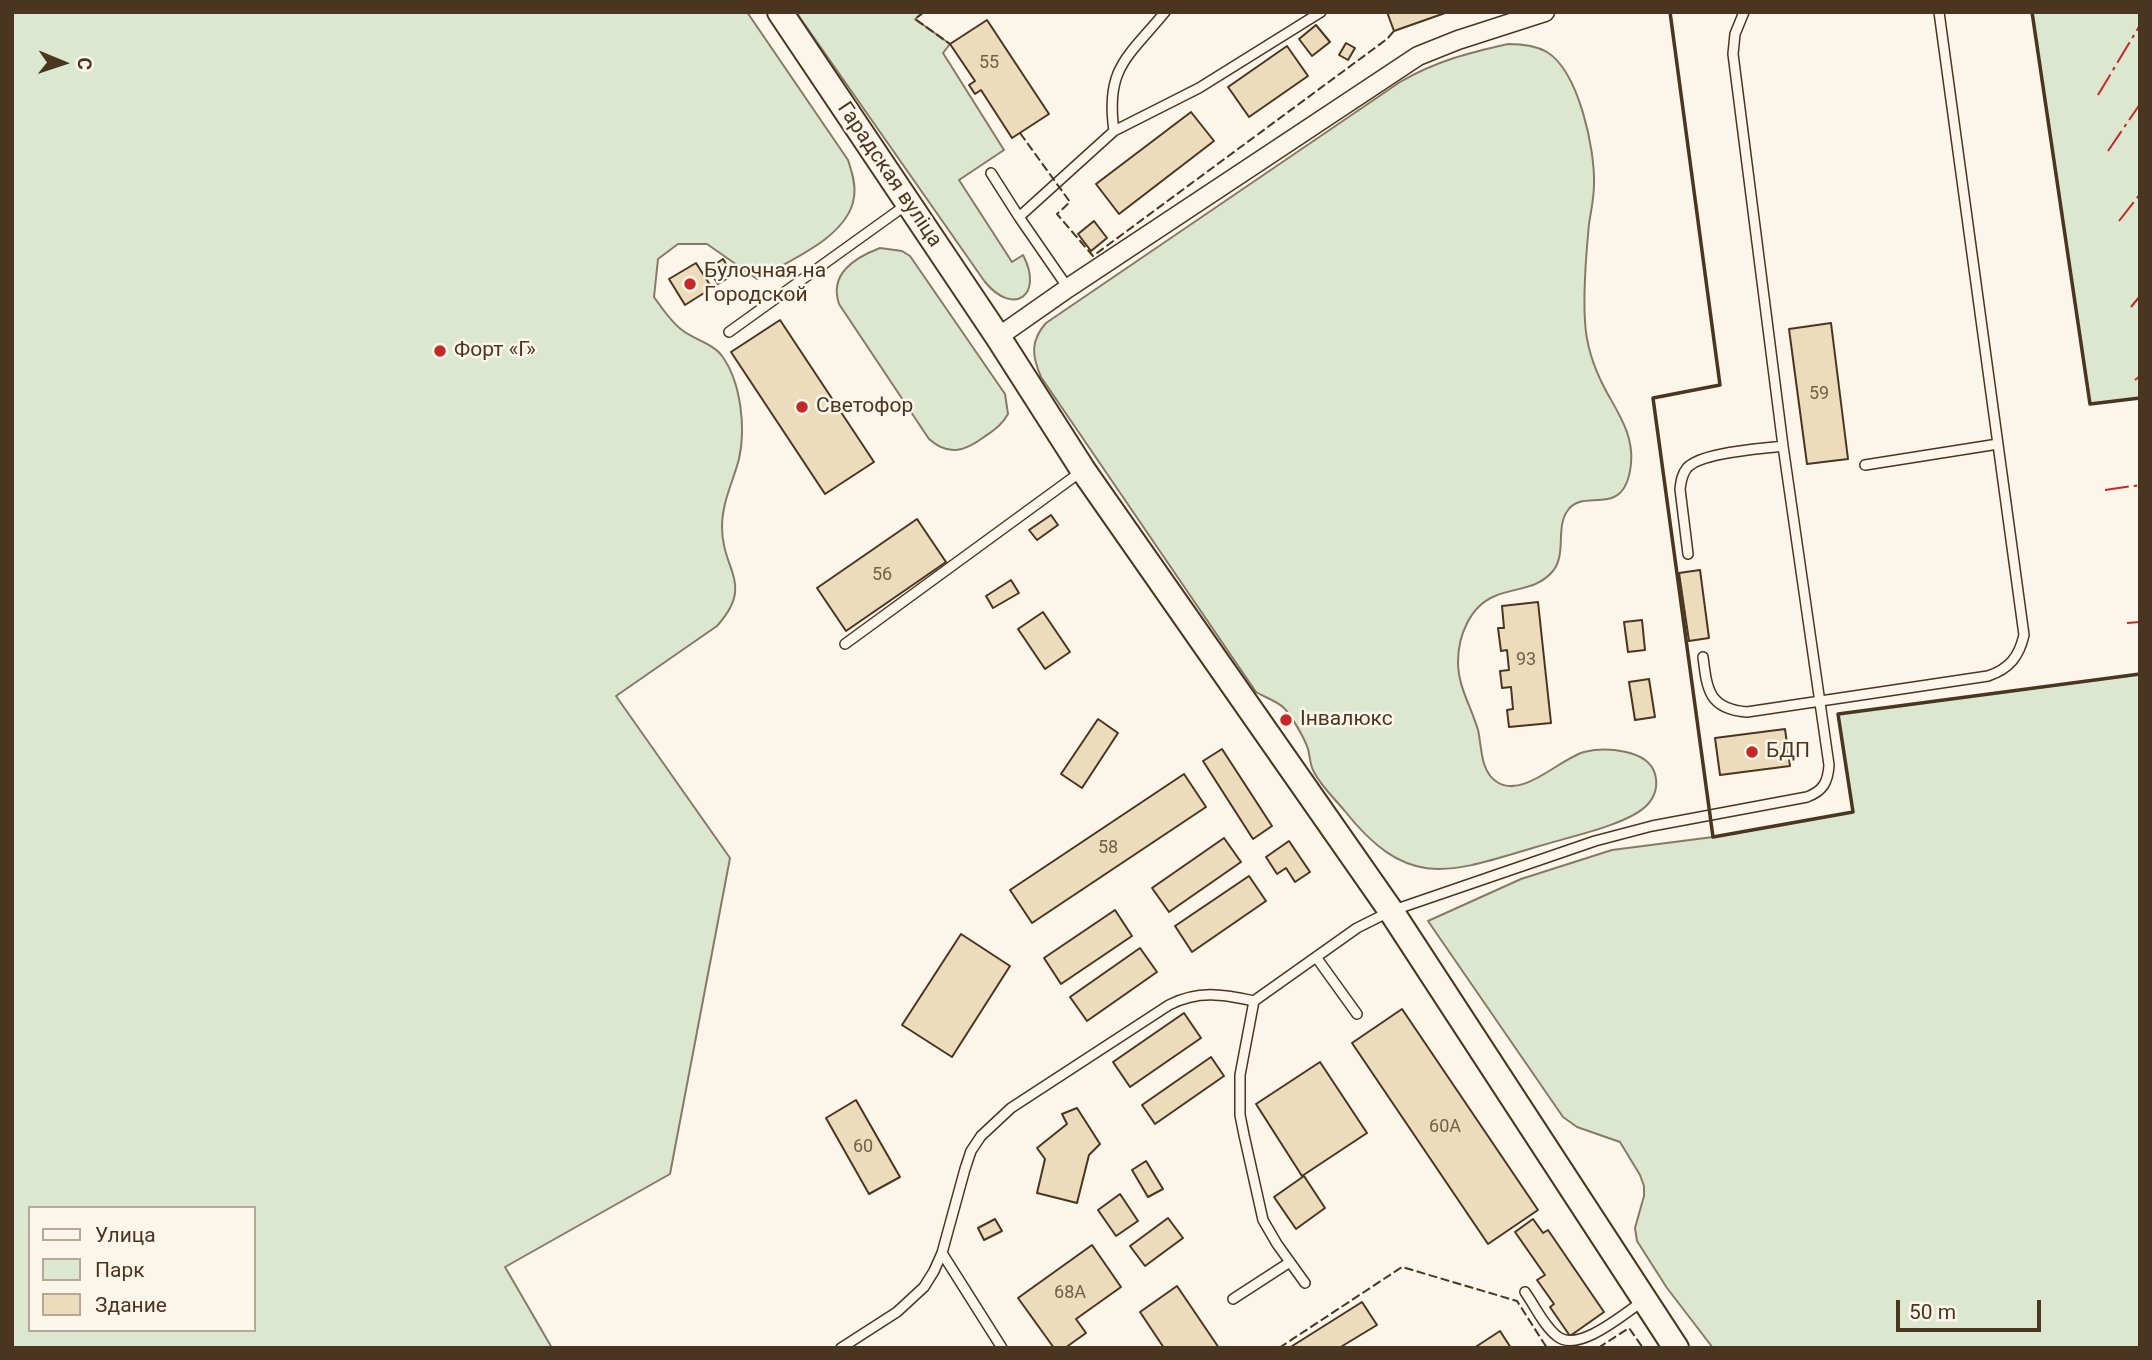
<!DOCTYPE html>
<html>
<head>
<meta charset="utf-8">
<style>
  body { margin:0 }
  #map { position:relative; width:2152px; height:1360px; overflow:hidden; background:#fbf6e9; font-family:Roboto,sans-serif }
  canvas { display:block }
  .frame { position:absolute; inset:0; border:14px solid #4a3520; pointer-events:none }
  .legend { position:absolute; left:28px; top:1206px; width:228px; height:126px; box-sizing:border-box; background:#fbf6e9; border:2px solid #b4a999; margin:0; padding:9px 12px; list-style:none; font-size:21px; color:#4a3520 }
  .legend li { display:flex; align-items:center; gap:14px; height:35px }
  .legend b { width:35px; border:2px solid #b4a999 }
  .north { position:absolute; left:28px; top:28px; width:70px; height:70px; -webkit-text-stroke:5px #fbf6e9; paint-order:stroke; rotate:92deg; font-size:19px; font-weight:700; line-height:28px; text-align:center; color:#4a3520 }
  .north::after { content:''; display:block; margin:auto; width:24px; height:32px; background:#4a3520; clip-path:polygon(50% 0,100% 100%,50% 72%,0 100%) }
  .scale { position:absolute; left:1896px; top:1300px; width:145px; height:32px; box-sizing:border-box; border:4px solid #4a3520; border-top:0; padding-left:9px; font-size:21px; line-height:24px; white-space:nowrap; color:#4a3520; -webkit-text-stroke:5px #fbf6e9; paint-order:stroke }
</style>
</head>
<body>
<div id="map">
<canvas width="2152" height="1360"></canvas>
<div class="frame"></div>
<ul class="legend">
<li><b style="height:9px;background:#fbf6e9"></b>Улица</li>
<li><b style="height:19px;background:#dce7d0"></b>Парк</li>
<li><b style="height:19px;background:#ecdcbc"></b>Здание</li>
</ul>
<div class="north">С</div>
<div class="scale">50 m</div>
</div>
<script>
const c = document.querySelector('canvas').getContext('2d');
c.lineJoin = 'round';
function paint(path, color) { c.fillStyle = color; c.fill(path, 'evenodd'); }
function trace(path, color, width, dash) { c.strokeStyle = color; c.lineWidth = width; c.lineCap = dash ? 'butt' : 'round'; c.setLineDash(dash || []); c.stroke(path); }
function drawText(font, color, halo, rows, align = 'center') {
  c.font = font + ' Roboto,sans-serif'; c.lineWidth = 5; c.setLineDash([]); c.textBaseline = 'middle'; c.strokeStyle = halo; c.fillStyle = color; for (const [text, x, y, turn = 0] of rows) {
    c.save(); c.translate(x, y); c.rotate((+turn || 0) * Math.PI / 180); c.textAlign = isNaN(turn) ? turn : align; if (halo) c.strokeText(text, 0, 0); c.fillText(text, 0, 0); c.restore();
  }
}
const green = new Path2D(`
  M12 12H747L848 160C852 172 856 185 854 197 849 237 788 261 757 279L707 244H678L658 259 654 297C662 308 671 322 682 330 693 339 714 344 722 356 741 382 746 428 739 459 733 482 722 502 722 527 722 571 755 584 717 626L616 696 730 858 670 1174 505 1267 552 1348H12ZM30 1208H254V1330H30Z
  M796 12H924L915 19 950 44 943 53 1004 150 959 180 1012 262 1023 255C1044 295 1014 317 985 282Z
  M2032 12H2140V398L2090 404Z
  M1508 44C1521 44 1535 45 1547 52 1579 72 1595 149 1594 184 1594 198 1591 211 1589 224 1586 255 1583 290 1585 321 1586 345 1594 368 1605 389 1618 413 1634 435 1631 464 1625 521 1584 487 1568 510 1555 527 1567 553 1553 571 1537 590 1516 587 1495 596 1470 606 1458 636 1458 662 1458 687 1471 706 1478 730 1482 747 1480 771 1497 782 1523 799 1559 759 1584 752 1605 747 1648 749 1655 774 1658 785 1655 796 1648 804 1630 825 1564 838 1536 847 1449 873 1408 891 1344 810 1334 798 1321 786 1314 772 1310 766 1310 756 1308 749 1305 739 1291 715 1284 708 1277 701 1264 697 1256 692L1041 377C1032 356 1030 341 1046 323L1400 82C1436 61 1468 53 1508 44Z
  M880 248 902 251 910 256 1005 394 1008 414C1002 425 994 430 984 437 964 452 948 456 929 439L839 304C829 274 854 258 880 248Z
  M2140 674V1348H1713L1667 1288 1637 1241 1635 1228 1644 1196V1186L1640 1175 1620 1142 1577 1127 1563 1117 1428 921 1521 879 1612 850 1713 837 1853 812 1838 714Z`);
const building = new Path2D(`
  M1387 12H1448L1394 31Z
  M987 20 1049 114 1012 138 981 90 975 94 969 85 975 81 950 44Z
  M1316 25 1330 42 1312 56 1299 39Z
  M1346 43 1355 48 1348 60 1339 55Z
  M1287 46 1308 76 1249 117 1228 87Z
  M1191 112 1214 141 1119 214 1096 184Z
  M1094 221 1107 238 1091 251 1078 234Z
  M723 259 733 275 718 284 708 269Z
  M696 263 712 288 685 305 669 279Z
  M780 320 874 462 825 494 731 352Z
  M1831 323 1848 459 1807 464 1789 329Z
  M1051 515 1058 525 1037 540 1029 530Z
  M917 519 946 562 846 631 817 588Z
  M1700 570 1709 638 1689 641 1679 573Z
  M1011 580 1019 593 993 608 986 596Z
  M1538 602 1551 723 1509 727 1507 710 1513 709 1511 687 1502 688 1500 671 1509 670 1507 650 1501 651 1498 628H1504L1502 606Z
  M1043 612 1070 652 1045 669 1018 629Z
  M1642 620 1645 650 1628 652 1624 622Z
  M1649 679 1655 717 1635 720 1629 682Z
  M1098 719 1118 733 1082 788 1061 774Z
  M1785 729 1790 766 1720 775 1715 738Z
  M1222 749 1272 826 1253 839 1203 761Z
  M1184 774 1206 807 1032 923 1010 890Z
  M1224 838 1241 862 1169 912 1152 888Z
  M1289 841 1310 872 1295 882 1286 868 1277 874 1266 857Z
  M1249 876 1266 901 1192 952 1175 926Z
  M1115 910 1132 936 1061 984 1044 958Z
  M961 934 1010 966 952 1057 902 1025Z
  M1140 948 1157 972 1087 1021 1070 997Z
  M1402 1009 1538 1210 1488 1244 1352 1043Z
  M1184 1013 1201 1038 1130 1087 1113 1062Z
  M1211 1057 1224 1076 1155 1124 1142 1105Z
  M1320 1062 1367 1133 1302 1176 1256 1104Z
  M856 1100 900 1177 869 1194 826 1118Z
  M1077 1108 1100 1144 1089 1155 1077 1203 1037 1193 1045 1159 1037 1148 1067 1124 1062 1114Z
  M1146 1161 1163 1189 1148 1197 1132 1170Z
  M1304 1176 1325 1208 1296 1229 1274 1197Z
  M1120 1194 1138 1221 1116 1236 1098 1210Z
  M1168 1218 1183 1238 1145 1266 1130 1246Z
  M995 1219 1002 1231 984 1240 978 1228Z
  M1533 1219 1543 1233 1548 1230 1604 1312 1570 1336 1550 1307 1554 1304 1537 1280 1545 1275 1515 1232Z
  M1092 1245 1121 1287 1076 1319 1086 1333 1065 1348H1054L1018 1298Z
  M1177 1286 1219 1348H1164L1140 1312Z
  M1362 1302 1377 1325 1339 1348H1289Z
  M1500 1331 1511 1348H1474Z`);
const lane = new Path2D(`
  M1114 131C1105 68 1128 57 1165 12
  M991 173 1019 217
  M1068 288 1019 217 1114 131 1199 88 1321 12
  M729 332 906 205
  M1865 465 1998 444
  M1688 554 1680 489C1681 481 1682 474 1687 468 1701 452 1762 449 1783 446
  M845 644 1082 471
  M1703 657C1707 690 1709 709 1747 712L1988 676C2009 669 2019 657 2024 635L1939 12
  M1316 957 1357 1014
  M1254 1001 1240 1075V1115L1244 1135 1263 1220 1277 1244 1305 1283
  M942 1253 1002 1348
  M1525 1292C1535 1306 1544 1326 1557 1336 1578 1354 1625 1313 1643 1301
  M1233 1299 1290 1262
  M841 1348 897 1312 924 1287 934 1271 942 1253 965 1169 971 1151 981 1136 1011 1108 1169 1005C1198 990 1222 994 1254 1001L1357 928 1391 911 1595 841 1652 826 1807 797C1823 791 1828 782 1829 765L1783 446 1733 54 1735 34 1744 12`);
const street = new Path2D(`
  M998 337 1068 288 1418 56 1458 40 1545 12`);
const secondary = new Path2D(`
  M780 12 998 337 1083 470 1391 911 1676 1348`);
const fence = new Path2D(`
  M924 12 915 19 950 44
  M1020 133 1070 202 1057 214 1093 256 1387 39 1394 31
  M1279 1348 1402 1267 1517 1301 1547 1348
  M1598 1348 1629 1328 1643 1348`);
const wall = new Path2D(`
  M1670 12 1720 385 1653 398 1713 837 1853 812 1838 714 2140 674
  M2032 12 2090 404 2140 398`);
const power = new Path2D(`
  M2098 95 2140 25
  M2108 151 2140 104
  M2119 221 2140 194
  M2131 307 2140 296
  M2135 380 2140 376
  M2105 490 2140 485
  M2127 623 2140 622`);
const markers = [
  [690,284,7,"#c62828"],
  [440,351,7,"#c62828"],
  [802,407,7,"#c62828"],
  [1286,720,7,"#c62828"],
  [1752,752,7,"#c62828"]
];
const numberNames = [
  ["55",989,63],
  ["59",1819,394],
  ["56",882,575],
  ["93",1526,660],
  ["58",1108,848],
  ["60А",1445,1127],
  ["60",863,1147],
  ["68А",1070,1293]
];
const streetNames = [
  ["Гарадская вуліца",889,175,56]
];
const poiNames = [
  ["Булочная на",704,272],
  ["Городской",704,296],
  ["Форт «Г»",454,351],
  ["Светофор",816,407],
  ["Інвалюкс",1300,720],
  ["БДП",1766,752]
];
paint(green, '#dce7d0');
trace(green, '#887966', 2);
paint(building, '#ecdcbc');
trace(building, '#4a3520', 2);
trace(lane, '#4a3520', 12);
trace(street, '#4a3520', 21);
trace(secondary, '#4a3520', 28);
trace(lane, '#fbf6e9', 9);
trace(street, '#fbf6e9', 18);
trace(secondary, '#fbf6e9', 24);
trace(fence, '#4a3520', 2, [9, 3.5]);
trace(wall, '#4a3520', 3.5);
trace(power, '#c62828', 2, [24, 5, 3.5, 5]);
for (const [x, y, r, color] of markers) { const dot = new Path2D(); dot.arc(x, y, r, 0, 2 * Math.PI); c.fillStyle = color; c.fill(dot); trace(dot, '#fbf6e9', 2.5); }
drawText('18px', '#725f47', null, numberNames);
drawText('21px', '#4a3520', '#fbf6e9', streetNames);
drawText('21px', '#4a3520', '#fbf6e9', poiNames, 'left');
</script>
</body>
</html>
